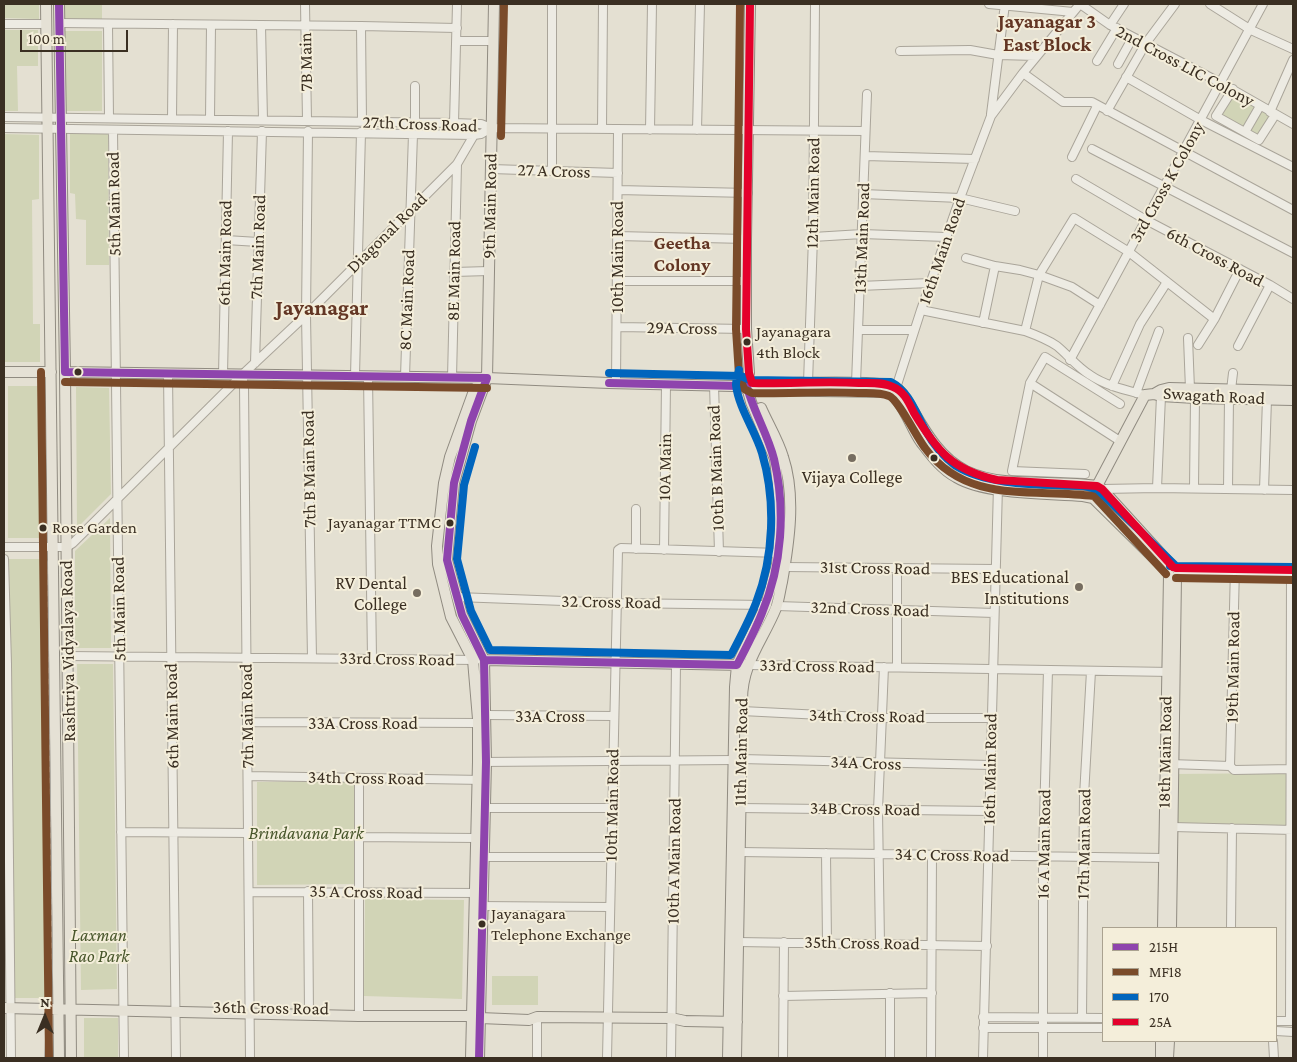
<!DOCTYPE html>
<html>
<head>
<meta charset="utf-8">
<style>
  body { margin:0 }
  #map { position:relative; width:1297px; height:1062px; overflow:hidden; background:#e4e0d2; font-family:"Crimson Pro",serif }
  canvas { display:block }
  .frame { position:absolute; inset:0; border:5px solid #3a2f22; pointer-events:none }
  .legend { position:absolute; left:1102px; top:927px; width:175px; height:115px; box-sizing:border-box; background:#f4eeda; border:1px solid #aaa290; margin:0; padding:6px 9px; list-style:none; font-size:15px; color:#3a2f22 }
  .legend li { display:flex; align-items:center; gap:10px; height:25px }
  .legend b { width:25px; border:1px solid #aaa290 }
  .north { position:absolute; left:20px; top:992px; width:50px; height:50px; -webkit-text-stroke:4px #f4eeda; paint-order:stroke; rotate:0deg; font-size:14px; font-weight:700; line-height:20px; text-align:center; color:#3a2f22 }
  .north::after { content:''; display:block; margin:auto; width:18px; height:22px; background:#3a2f22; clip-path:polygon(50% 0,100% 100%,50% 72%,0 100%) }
  .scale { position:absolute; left:20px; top:30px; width:108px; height:22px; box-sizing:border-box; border:2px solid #3a2f22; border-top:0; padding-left:6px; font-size:15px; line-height:18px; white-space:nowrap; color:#3a2f22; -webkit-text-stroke:4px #f4eeda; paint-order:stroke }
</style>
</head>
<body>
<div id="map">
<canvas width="1297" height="1062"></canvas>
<div class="frame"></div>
<ul class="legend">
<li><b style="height:6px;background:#8e44ad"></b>215H</li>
<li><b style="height:6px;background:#7a4b2a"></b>MF18</li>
<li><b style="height:6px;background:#0065bd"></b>170</li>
<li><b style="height:6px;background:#e4002b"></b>25A</li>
</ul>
<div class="north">N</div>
<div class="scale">100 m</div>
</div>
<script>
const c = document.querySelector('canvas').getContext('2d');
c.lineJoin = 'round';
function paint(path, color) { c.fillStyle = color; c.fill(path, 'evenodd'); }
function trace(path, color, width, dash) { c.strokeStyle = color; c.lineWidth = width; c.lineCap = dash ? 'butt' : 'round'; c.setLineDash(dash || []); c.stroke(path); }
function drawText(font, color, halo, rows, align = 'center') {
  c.font = font + ' "Crimson Pro",serif'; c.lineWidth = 4; c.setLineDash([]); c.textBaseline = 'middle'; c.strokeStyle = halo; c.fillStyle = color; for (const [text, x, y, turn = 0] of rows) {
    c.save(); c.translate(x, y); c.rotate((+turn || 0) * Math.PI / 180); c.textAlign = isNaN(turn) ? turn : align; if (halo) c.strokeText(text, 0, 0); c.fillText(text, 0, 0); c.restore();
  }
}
const green = new Path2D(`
  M4 4H39V19L4 18Z
  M65 4H102V19H65Z
  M4 30H38V66H17L18 111H4Z
  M65 31H102V111H65Z
  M1226 92 1274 118 1260 144 1212 117Z
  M108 133 109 265H86V220L76 219 75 194 70 193V134Z
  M4 134 39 135V199L32 200 33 324H40V362H5Z
  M8 386H40V538H8Z
  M76 387 109 388 111 494 77 528Z
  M110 518 111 648H75V551Z
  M9 559H41L45 998H13Z
  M77 664H113L117 989 81 990Z
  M1287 773V825L1173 824 1174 774Z
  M356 781V884L257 885V782Z
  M365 899 464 900 462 999 364 996Z
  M492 976H538V1005H492Z
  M84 1018H118V1058H84Z`);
const minor = new Path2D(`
  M305 4 307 120
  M989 4 1073 12
  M1210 4 1251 30 1293 49
  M60 23 361 26 457 28
  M4 24H41
  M108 24 109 118
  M261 25 263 120
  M1110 25 1124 4
  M361 26 362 121
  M457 41H493
  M900 51 970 50 998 55 1036 56
  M1097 61 1117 28
  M1118 64 1133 37
  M1023 73 1063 102H1092L1293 210
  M1126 77 1201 120 1293 167
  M1233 89 1216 116 1259 140 1275 115
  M1107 111 1146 43 1175 4
  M1270 112 1293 60
  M991 114 1005 4
  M4 117 454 123 481 124 491 128 865 131
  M172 119 173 24
  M210 119 211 25
  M415 122V86
  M454 123 457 4
  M4 128 474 135 481 134 491 128
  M602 129 603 4
  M113 130 124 1058
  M650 130 652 4
  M697 130 700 4
  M308 131 306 315 312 658
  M1245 132 1260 106
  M1092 149 1293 253
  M865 156 975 159
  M1072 157 1097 106
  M491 169 618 173
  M552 171V4
  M1076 179 1146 220 1270 285 1238 346
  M618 190 748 193
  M863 194 960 198 1015 211
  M617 236 746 239
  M813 237 862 234 946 237
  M226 240 258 242
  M966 258 995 266 1020 270 1039 275 1072 287 1100 305
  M454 272 489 271
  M617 281H747
  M1270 285 1293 299
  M860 286 930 283
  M921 310 1025 331C1036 335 1047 339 1057 346 1068 355 1077 367 1090 375 1106 386 1126 390 1145 395
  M983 323 995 266
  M617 327 746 329
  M859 330H914
  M1025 331 1039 275 1074 218 1129 252 1213 318H1215L1240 269
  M1188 338 1190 389
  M1198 345 1215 318
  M1070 360 1263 4
  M255 363 262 131
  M168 374 176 1058
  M223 375 228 131
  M242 375 244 385 250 1058
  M355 376 361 132
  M368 377 372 658
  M405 377 413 134
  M452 378 457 164
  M808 383 813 237 815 4
  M856 383 867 94
  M1030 383 1120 441
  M616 384 618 129
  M714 385 719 552
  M1112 386 1140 324 1167 282
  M896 388 921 310 960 198 991 116 1023 73 1080 4 1110 25 1221 83 1293 124
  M1231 390 1233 373
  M1136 393 1159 331
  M1085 474 1012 471 1030 383 1045 357 1120 404
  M1157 488 1161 396
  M1194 488 1195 398
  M1102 489 1157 488 1293 490
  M1228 489 1229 398
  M1264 490 1267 399
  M636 509V549
  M4 547H67L73 543 242 375 306 315 457 164 474 135V123
  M664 550 666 384
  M4 559 7 664 11 1058
  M784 567 995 569
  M1176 568 1293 570
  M1177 575 1293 577
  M457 597 617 603 766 605
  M777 606 994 613
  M68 656 476 660
  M748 665 1171 672
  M897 667V567
  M742 711 881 718H991
  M486 715 614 716
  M247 722 478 723
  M741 759 990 765
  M482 762 734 760
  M1170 764 1230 766
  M1230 766 1235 568
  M1230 766 1234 770 1293 769
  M248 776 483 780
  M359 778V1016
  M484 808H612
  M740 808 990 811
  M1173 827 1293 830
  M121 832 248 833
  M359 837 476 838
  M740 852 1164 858
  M826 853 827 943
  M483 857H611
  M308 891 309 1015
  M249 892 479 893
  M477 906 610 907
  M1231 928 1232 828
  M738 942 987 946
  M880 944 878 810 884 667
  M890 993V1058
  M783 996 932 993
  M983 1017 1103 1018
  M1082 1018 1084 796 1091 671
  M1276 1021H1293
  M1290 1021 1291 569
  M983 1028H1103
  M1276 1031 1293 1032
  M1273 1041 1274 1058
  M537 1058V1017
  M607 1058 618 550 621 548 779 553
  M671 1058 676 664
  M783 1058 784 942
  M931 1058 932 855
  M983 1058 998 486
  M1043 1058V857L1048 670`);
const major = new Path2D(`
  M46 4 59 1058
  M59 4 65 372 71 1058
  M4 372H51
  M65 372 487 378 609 383 733 386H740L748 390 888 392C903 401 911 428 921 442 931 455 941 469 956 477 986 495 1048 493 1083 496L1093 498 1168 572
  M741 386 752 383C790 384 828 381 866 383 876 384 888 383 896 388 903 392 908 402 912 409 926 433 940 458 966 471 1004 489 1055 479 1097 486L1102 489 1173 567
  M1154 394 1161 390 1169 388 1293 391
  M1097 486 1145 395 1154 394 1161 396 1195 398 1293 400
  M484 660 743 665
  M742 700C742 663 763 640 776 608 779 600 780 590 782 582 789 542 796 496 783 457 778 440 768 424 761 408
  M1163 928 1169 575
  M1171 928 1176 577
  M4 1008 359 1016H472L480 1018 529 1020 537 1017 671 1018 685 1021 737 1022
  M471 1058 478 762V719L473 660 451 617 438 564 437 546 444 483 450 457 475 388 486 379
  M479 1058 486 762 484 660 462 615 447 560 454 483 471 421 487 378 494 4
  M728 1058 735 687 737 665 766 605 777 564 780 530 779 496 775 459 751 402 746 383 749 373 746 329V239L750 4
  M736 1058 741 777
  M1161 1058V1041
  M1168 1058 1169 1041`);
const rail = new Path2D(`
  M46 1058 51 970 46 562`);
const bus1 = new Path2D(`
  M59 4 65 372 487 378 471 421 454 483 447 560 462 615 484 660 486 762 479 1058
  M609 383 740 386
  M484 660 737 665C746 648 755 631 762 613 782 565 786 510 774 459 767 432 752 409 746 383`);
const bus2 = new Path2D(`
  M740 4 736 329 739 375 744 389 752 393C787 394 823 391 858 393 868 393 880 392 889 396 898 399 917 438 925 448 967 505 1033 488 1094 496L1166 574
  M501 136 504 4
  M41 372 49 1058
  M65 382 487 388
  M1176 578 1293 580`);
const bus3 = new Path2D(`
  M609 373 741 376 750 380 891 382C910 392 916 414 926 431 933 444 944 457 956 466 989 487 1046 484 1084 486L1097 489 1175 565
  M475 447 464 485 457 559 471 611 490 650 731 655C740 638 749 621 756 603 774 557 776 500 762 453 755 430 739 409 736 385 736 380 738 375 739 370
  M1170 566 1293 567`);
const bus4 = new Path2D(`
  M750 4 746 329 749 373 752 383C788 384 823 381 859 383 870 383 883 382 893 387 904 391 909 403 914 413 937 451 952 470 997 480L1097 486 1102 489 1173 567
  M1176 568 1293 570`);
const markers = [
  [747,342,4.5,"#3a2f22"],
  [78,372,4.5,"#3a2f22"],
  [852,458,5,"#766d60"],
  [934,458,4.5,"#3a2f22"],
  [450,523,4.5,"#3a2f22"],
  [43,528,4.5,"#3a2f22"],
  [1079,587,5,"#766d60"],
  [417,593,5,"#766d60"],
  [482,924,4.5,"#3a2f22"]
];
const busNames = [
  ["Jayanagara",756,332],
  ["4th Block",756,353],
  ["Jayanagar TTMC",441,523,"right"],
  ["Rose Garden",52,528],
  ["Jayanagara",491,914],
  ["Telephone Exchange",491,935]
];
const streetNames = [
  ["7B Main",306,62,-91],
  ["2nd Cross LIC Colony",1185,66,28],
  ["27th Cross Road",420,124,2],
  ["27 A Cross",554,171,2],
  ["3rd Cross K Colony",1167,182,-61],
  ["12th Main Road",813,193,-89],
  ["5th Main Road",114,204,-91],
  ["9th Main Road",490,206,-89],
  ["Diagonal Road",387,233,-45],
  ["13th Main Road",862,238,-88],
  ["7th Main Road",258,247,-88],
  ["16th Main Road",942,251,-71],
  ["6th Main Road",225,253,-89],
  ["10th Main Road",617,257,-90],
  ["6th Cross Road",1215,257,28],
  ["8E Main Road",454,271,-89],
  ["8C Main Road",407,300,-88],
  ["29A Cross",682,328,1],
  ["Swagath Road",1214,396,3],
  ["10A Main",665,467,-89],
  ["10th B Main Road",716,468,-92],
  ["7th B Main Road",309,469,-91],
  ["31st Cross Road",875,568,1],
  ["32 Cross Road",611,602,1],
  ["5th Main Road",119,609,-91],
  ["32nd Cross Road",870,609,2],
  ["Rashtriya Vidyalaya Road",68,651,-91],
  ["33rd Cross Road",397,659,1],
  ["33rd Cross Road",817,666,1],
  ["19th Main Road",1233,667,-89],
  ["6th Main Road",172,716,-91],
  ["7th Main Road",247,716,-91],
  ["33A Cross",550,716],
  ["34th Cross Road",867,716,1],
  ["33A Cross Road",363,723],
  ["11th Main Road",741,752,-89],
  ["18th Main Road",1165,752,-89],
  ["34A Cross",866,763,2],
  ["16th Main Road",990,769,-89],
  ["34th Cross Road",366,778,1],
  ["10th Main Road",612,805,-89],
  ["34B Cross Road",865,809,1],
  ["16 A Main Road",1044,844,-89],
  ["17th Main Road",1084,844,-89],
  ["34 C Cross Road",952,855,1],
  ["10th A Main Road",674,861,-89],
  ["35 A Cross Road",366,892,1],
  ["35th Cross Road",862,943,1],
  ["36th Cross Road",271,1008,1]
];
const poiNames = [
  ["Vijaya College",852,477,"center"],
  ["BES Educational",1069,577],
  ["Institutions",1069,598],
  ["RV Dental",407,583],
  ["College",407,604]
];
const parkNames = [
  ["Brindavana Park",306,833],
  ["Laxman",99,935],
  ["Rao Park",99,956]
];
const neighbourhoodNames = [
  ["Geetha",682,243],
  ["Colony",682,265]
];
const quarterNames = [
  ["Jayanagar 3",1047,22],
  ["East Block",1047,45]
];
const districtNames = [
  ["Jayanagar",322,308]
];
paint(green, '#d1d4b6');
trace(minor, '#aaa59a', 10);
trace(major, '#908b81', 12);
trace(minor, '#edebe3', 8);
trace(major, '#e5e1d5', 10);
trace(rail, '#adaaa3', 4);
trace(rail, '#f4eeda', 2, [5.5]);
trace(bus1, '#8e44ad', 8);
trace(bus2, '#7a4b2a', 8);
trace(bus3, '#0065bd', 8);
trace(bus4, '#e4002b', 8);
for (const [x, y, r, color] of markers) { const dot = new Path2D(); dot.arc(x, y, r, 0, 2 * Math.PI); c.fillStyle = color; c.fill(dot); trace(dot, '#f4eeda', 2); }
drawText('17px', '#3a2f22', '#f4eeda', busNames, 'left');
drawText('18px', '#3a2f22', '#f4eeda', streetNames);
drawText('18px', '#3a2f22', '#f4eeda', poiNames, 'right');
drawText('italic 18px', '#47552a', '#f4eeda', parkNames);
drawText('bold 19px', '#633624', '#f4eeda', neighbourhoodNames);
drawText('bold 20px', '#633624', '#f4eeda', quarterNames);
drawText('bold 22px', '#633624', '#f4eeda', districtNames);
</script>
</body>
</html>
